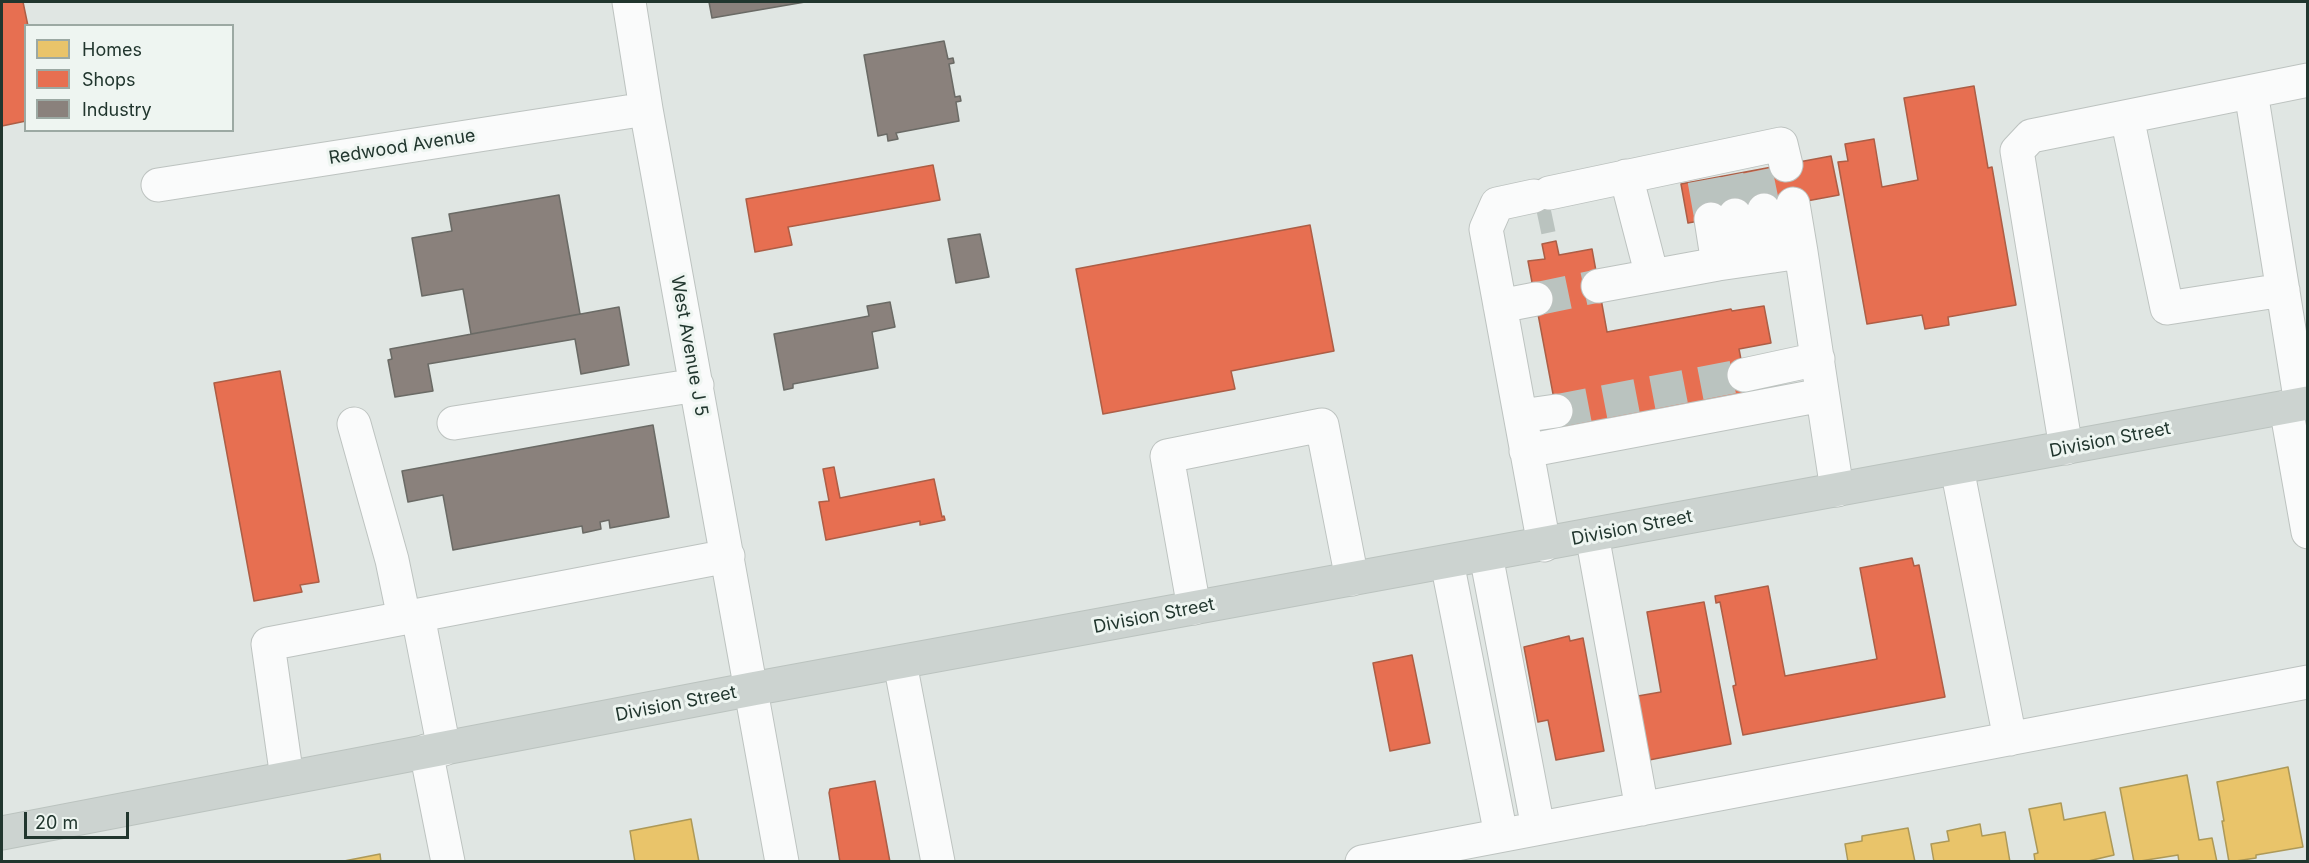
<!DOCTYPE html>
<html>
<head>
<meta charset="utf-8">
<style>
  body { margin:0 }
  #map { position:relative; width:2309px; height:863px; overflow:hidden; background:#e0e6e3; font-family:Inter,sans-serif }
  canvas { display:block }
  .frame { position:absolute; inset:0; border:3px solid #21362e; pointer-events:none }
  .legend { position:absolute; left:24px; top:24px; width:210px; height:108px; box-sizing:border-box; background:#eef5f1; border:2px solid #9ca9a3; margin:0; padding:8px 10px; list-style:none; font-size:18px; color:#21362e }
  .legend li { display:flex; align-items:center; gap:12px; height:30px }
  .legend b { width:30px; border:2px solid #9ca9a3 }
  .scale { position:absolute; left:24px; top:812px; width:105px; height:27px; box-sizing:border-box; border:3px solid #21362e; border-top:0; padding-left:8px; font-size:18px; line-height:21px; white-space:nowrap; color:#21362e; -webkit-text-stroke:4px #eef5f1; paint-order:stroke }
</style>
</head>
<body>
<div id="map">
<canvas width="2309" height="863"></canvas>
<div class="frame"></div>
<ul class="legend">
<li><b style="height:16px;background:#e9c46a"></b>Homes</li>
<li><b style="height:16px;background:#e76f51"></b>Shops</li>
<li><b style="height:16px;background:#8a817c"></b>Industry</li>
</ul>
<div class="scale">20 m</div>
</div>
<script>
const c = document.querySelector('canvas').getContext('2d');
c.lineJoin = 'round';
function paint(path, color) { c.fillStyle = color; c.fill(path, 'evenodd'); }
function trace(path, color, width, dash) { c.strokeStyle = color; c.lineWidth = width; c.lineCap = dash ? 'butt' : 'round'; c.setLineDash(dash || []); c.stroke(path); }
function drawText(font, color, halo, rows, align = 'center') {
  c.font = font + ' Inter,sans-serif'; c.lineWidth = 6; c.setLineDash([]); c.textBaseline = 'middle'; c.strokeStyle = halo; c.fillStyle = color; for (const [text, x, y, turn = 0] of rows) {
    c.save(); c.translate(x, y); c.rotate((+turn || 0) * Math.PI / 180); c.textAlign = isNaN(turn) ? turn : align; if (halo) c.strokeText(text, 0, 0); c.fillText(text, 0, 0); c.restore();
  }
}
const homes = new Path2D(`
  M2288 767 2303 847 2256 855V858L2229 862 2222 821H2224L2217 782Z
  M2187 775 2199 840 2212 838 2217 862H2179L2178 855 2134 862 2120 788Z
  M2061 803 2064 820 2105 812 2114 855 2084 862 2035 861 2034 854 2038 853 2029 809Z
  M691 819 699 862H635L630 831Z
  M1980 824 1982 836 2005 832 2010 862H1934L1931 844 1949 841 1947 831Z
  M1908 828 1915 862H1848L1845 844 1862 841V836Z
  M380 854 381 862H339Z`);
const shops = new Path2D(`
  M2 2H23L28 26H26V121L2 126Z
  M1974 86 1988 168 1992 167 2016 305 1948 317 1949 325 1925 329 1922 315 1867 324 1838 162 1848 161 1845 144 1874 139 1882 187 1918 180 1904 98Z
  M1831 156 1839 195 1688 223 1681 184Z
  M933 165 940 200 788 227 792 245 755 252 746 199Z
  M1310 225 1334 351 1231 371 1235 389 1103 414 1076 269Z
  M1556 241 1559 255 1592 249 1607 332 1731 309 1732 311 1764 306 1771 343 1739 349 1748 397 1560 431 1528 261 1545 259 1542 244Z
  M280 371 319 582 300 585 302 592 254 601 214 383Z
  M834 467 840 498 934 479 942 517 944 516 945 520 920 525V521L826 540 819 502 829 501 823 469Z
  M1912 558 1914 566 1919 565 1945 697 1743 735 1733 686 1736 685 1720 602 1716 603 1715 596 1768 586 1785 676 1877 659 1860 568Z
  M1704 602 1731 744 1644 761 1632 697 1661 692 1647 612Z
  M1569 636 1570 641 1583 638 1604 751 1556 760 1548 720 1538 722 1524 647Z
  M1412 655 1430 743 1390 751 1373 663Z
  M875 781 890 862H840L829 793 830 789Z`);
const industry = new Path2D(`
  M709 2H805L712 18Z
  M944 41 948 59 953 58 954 63 949 64 955 97 960 96 961 101 956 102 959 121 896 133 898 139 888 141 887 134 878 136 864 55Z
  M559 195 580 314 471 334 463 289 422 296 412 238 452 231 449 214Z
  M980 234 989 277 956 283 948 239Z
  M890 302 895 327 872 332 878 368 793 384V388L784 390 774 334 869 316 867 306Z
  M619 307 629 365 581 374 575 339 428 364 433 391 395 397 388 360 392 359 390 349Z
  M653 425 669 517 610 528 609 520 600 522 601 529 583 533 582 526 453 550 443 495 408 502 402 471Z`);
const minorTunnel = new Path2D(`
  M1756 171 1764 210
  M1727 176 1735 215
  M1704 180 1711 219
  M1538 218 1552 215
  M1536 299 1598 286
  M1556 411 1744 375`);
const minor = new Path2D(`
  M629 2 646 109 782 862
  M2251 92 2301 404
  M2127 117 2167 308 2283 290
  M1626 176 1652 276
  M158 185 646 109
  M1549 193 1781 144 1786 165
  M1534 196 1497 204 1486 229 1544 545
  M1793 204 1801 252
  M1764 210 1773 256
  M1735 215 1744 260
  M1711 219 1718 264
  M1598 286 1718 264 1801 252 1837 490
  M1500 306 1536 299
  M1744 375 1818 359
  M2286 407 2308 532
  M1521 416 1556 411
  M454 423 697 385
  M354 424 392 560 404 618
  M2066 448 2017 151 2031 136 2308 80
  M1526 451 1822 395
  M1957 468 2010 739
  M1592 535 1642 809
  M1486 555 1538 828
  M1447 562 1501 835
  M1194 608 1167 456 1322 425 1352 579
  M418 616 444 749
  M900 663 938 862
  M426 751 448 862
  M287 778 268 644 728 556
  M1362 862 2308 682`);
const major = new Path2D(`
  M2 833 752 689 2308 403`);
const streetNames = [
  ["Redwood Avenue",402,147,-9],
  ["West Avenue J 5",689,346,80],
  ["Division Street",2110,440,-11],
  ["Division Street",1632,528,-11],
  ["Division Street",1154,616,-11],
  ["Division Street",676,704,-11]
];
paint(homes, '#e9c46a');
trace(homes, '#ad9958', 1.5);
paint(shops, '#e76f51');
trace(shops, '#ac5e46', 1.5);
paint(industry, '#8a817c');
trace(industry, '#6a6a65', 1.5);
trace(minorTunnel, '#bac3bf', 33, [33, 16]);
trace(minor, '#bdc3c0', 35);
trace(major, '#bbc3bf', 35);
trace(minor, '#fafbfb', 33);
trace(major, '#ccd3d0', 33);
drawText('18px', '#21362e', '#eef5f1', streetNames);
</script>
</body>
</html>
